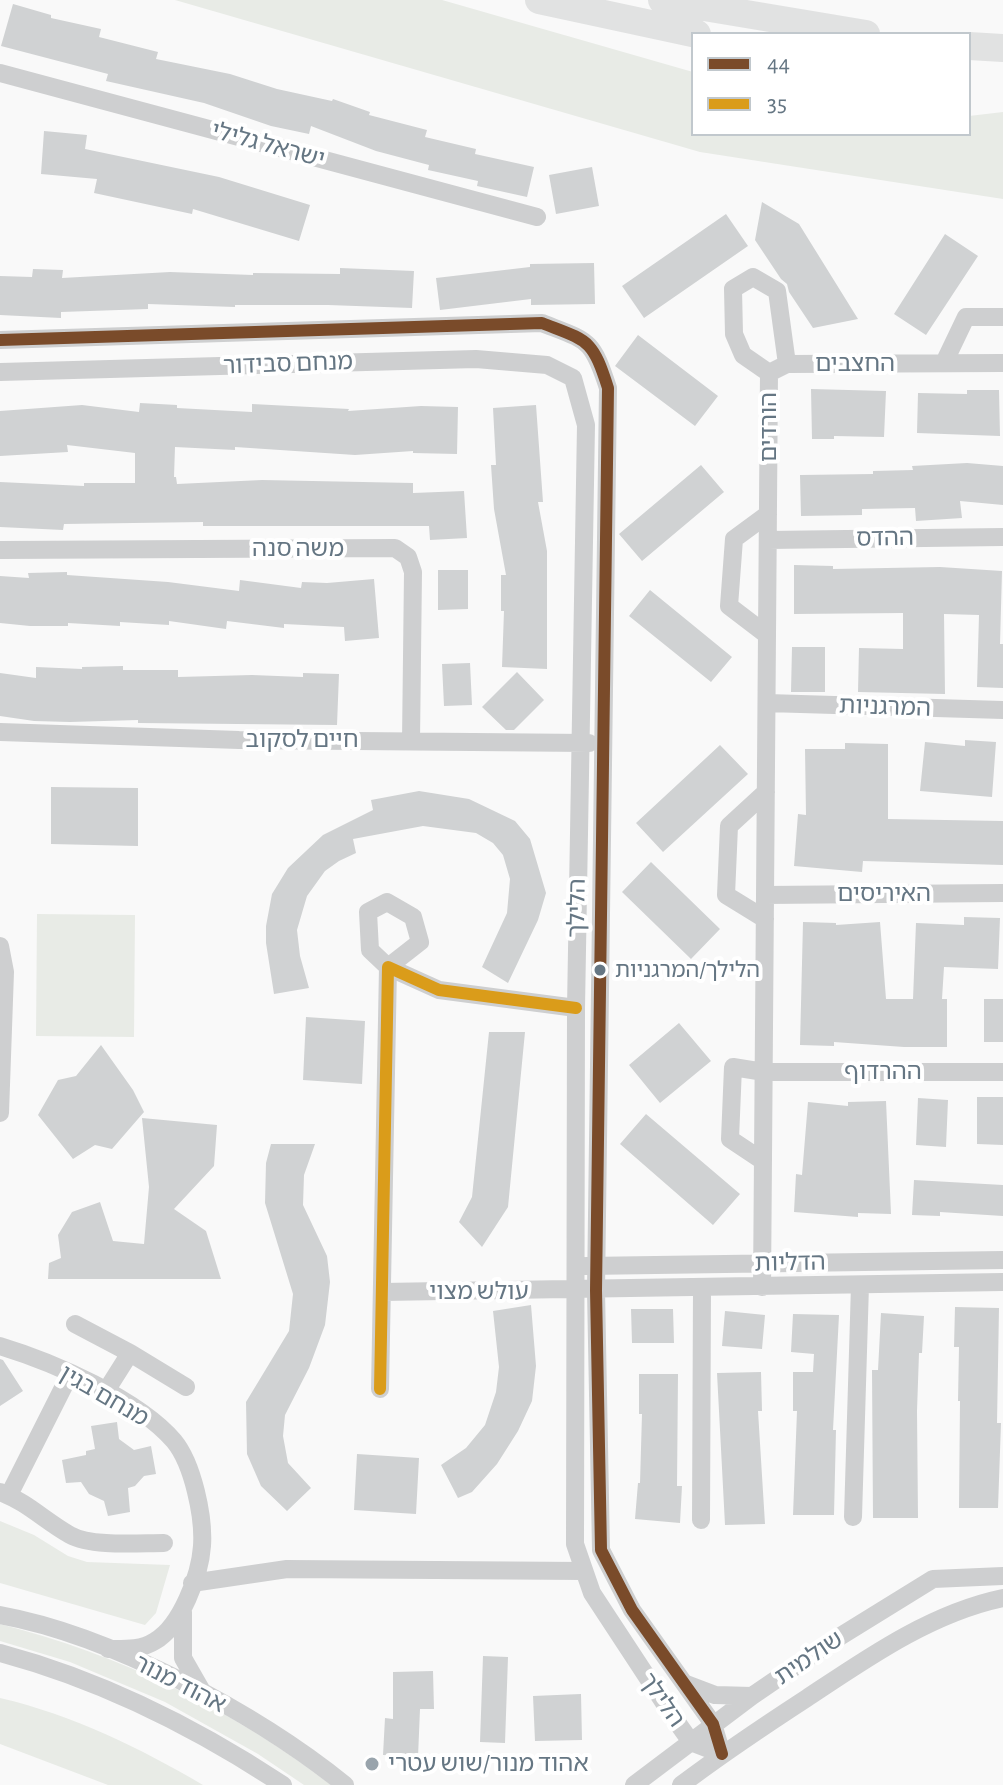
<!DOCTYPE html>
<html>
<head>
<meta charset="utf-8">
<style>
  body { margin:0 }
  #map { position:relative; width:1003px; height:1785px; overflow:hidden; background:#f9f9f9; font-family:"Alegreya Sans",sans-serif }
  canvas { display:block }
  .legend { position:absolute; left:691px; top:32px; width:280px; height:104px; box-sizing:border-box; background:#fff; border:2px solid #c1c8cd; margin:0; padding:10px 14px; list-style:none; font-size:24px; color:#657683 }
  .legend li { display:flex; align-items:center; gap:16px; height:40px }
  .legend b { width:40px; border:2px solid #c1c8cd }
</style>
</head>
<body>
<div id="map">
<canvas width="1003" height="1785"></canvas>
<ul class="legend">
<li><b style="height:10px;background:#7a4b2a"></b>44</li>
<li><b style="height:10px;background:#da9c1a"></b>35</li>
</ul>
</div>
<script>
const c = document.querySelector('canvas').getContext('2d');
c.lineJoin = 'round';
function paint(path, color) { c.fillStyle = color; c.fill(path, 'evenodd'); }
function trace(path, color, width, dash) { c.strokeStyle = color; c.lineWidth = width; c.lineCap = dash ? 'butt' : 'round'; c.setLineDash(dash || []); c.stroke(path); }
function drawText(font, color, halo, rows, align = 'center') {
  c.font = font + ' "Alegreya Sans","Noto Sans Hebrew",sans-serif'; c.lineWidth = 8; c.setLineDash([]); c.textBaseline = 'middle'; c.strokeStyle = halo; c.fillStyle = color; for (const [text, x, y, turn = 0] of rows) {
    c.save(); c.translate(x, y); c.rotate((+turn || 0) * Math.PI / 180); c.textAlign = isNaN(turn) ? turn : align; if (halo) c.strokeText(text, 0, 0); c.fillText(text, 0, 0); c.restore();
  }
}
const green = new Path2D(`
  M175 0H442L693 72V134H969V116L1003 112V199L700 152Z
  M37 914 135 915 134 1037 36 1036Z
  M0 1521 34 1535 68 1556 87 1562 170 1565 156 1613 145 1625 0 1583Z
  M0 1624C119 1654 234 1710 331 1785H304L258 1754 165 1702 70 1662 0 1641Z
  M0 1698C73 1715 140 1748 203 1785H108L0 1744Z`);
const building = new Path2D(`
  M13 4 51 15V18L101 29 99 37 158 52 156 59 230 74 277 89 332 101 333 99 370 112 369 115 427 130 425 137 476 149 475 154 534 167 527 197 477 186 478 181 428 170 429 165 376 151 311 126 309 134 271 126 204 103 106 81 108 74 1 46Z
  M44 131 87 135 85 149 219 177 310 205 299 241 193 209 192 214 94 193 97 179 41 174Z
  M592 167 599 206 556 214 549 175Z
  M762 202 799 224 858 319 813 328 789 292 787 284 781 279 755 240Z
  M726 214 748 246 644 318 622 286Z
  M945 234 978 256 926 335 894 314Z
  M594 263 595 304 531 305V299L440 310 436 278 530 267V264Z
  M340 268 414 271 412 308 328 305H235V307L148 304V309L61 312V318L0 315V276L32 277 33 269 63 270 62 278 170 272 253 275V273L340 274Z
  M638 335 718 396 695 426 615 366Z
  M811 389 886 391 884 437 834 436V439H812Z
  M967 390H999L1000 436 917 433 918 393 967 394Z
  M140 403 177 405V408L252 412V404L349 409 348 411 421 406 458 407 457 454 413 453V451L355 455 235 447V450L175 447 174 477H176L177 484 262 480 413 483V493L464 491 467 538 430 540 429 526H203V522L64 524 63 530 0 527V482L84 486V483H135V453L67 445 68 452 0 456V411L82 405 139 412Z
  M536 405 543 502H538L547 551V669L502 667 504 611H501V575H506L494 509 491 465H496L493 408Z
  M967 463 1003 466V505L960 501 962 518 916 521 915 508 862 509V515L801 516 800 475 873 474V471L913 470 912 466Z
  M701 465 724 492 642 561 619 534Z
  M794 565 833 566V569L940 567 1002 571 1000 644H1003V688L977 687 979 615 944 614 945 694 858 692 859 648 903 649V613L794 614Z
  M438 570H468V609L438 610Z
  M67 572V575L168 582 239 591 240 580 301 588 302 582 327 583 374 579 379 638 345 641 344 627 284 624V628L227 621 226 629 169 621V625L120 622V626L68 623V626H30L0 623V576L29 578 28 573Z
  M650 590 732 657 711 682 629 616Z
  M792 647H825V692H791Z
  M470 663 472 705 444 706 442 664Z
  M123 666V670H178V677L252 675 303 677V673L339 674 337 725 138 723V720L70 722 34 721 0 716V673L36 678V667L82 669V667Z
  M517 672 544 700 514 730H506L482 707Z
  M965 740 996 742 992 797 920 791 925 742 965 746Z
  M845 743 888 744V819L1003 821V865L863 861 862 872 794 866 798 814 806 815 805 749H845Z
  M720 745 748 774 663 852 636 823Z
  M51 787 138 788V846L51 844Z
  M419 791 469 799 515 821 530 839 546 893 538 920 508 983 482 967 507 913 510 879 503 855 493 843 476 833 423 826 353 839 356 853 339 861 325 871 307 896 297 930 300 956 309 988 274 994 266 943V926L272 894 288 868 323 835 373 810 371 800Z
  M651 862 720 929 691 959 622 892Z
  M964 917 1000 918 998 969 944 967 942 999H947V1047H904L834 1042V1046L800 1045 803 922 836 923V925L880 922 886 999H913L916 923 964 925Z
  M984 999H1003V1042H984Z
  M306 1017 365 1021 362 1084 303 1080Z
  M679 1023 711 1061 660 1103 629 1065Z
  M489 1032H525L508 1207 482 1247 459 1222 472 1197Z
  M101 1045 133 1090 144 1112 112 1149 95 1145 73 1159 38 1115 58 1080 76 1076Z
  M977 1097H1003V1145L977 1144Z
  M918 1098 948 1100 946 1147 916 1145Z
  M886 1101 891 1214 858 1213V1217L794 1212 796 1174 802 1175 808 1102 848 1106V1102Z
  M646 1114 740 1194 713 1225 620 1144Z
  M142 1118 217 1125 214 1166 174 1209 206 1231 221 1279H48L49 1263 61 1258 58 1235 72 1212 100 1202 113 1241 144 1244 149 1187Z
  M271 1144H315L304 1175 303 1205 327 1256 330 1282 325 1325 309 1368 285 1415 283 1436 288 1463 311 1488 287 1511 261 1486 247 1454 246 1402 289 1331 293 1294 265 1203 266 1163Z
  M914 1180 1003 1185V1216L940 1212V1216L912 1215Z
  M531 1305 536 1366 532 1401 518 1431 497 1464 472 1492 458 1498 441 1465 466 1448 485 1425 496 1392 499 1367 493 1311Z
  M955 1307 999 1308 997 1423H1001L998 1508H959L960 1401H958L959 1347H954Z
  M631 1309H673L674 1343H632Z
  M725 1311 765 1315 762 1349 722 1346Z
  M881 1313 924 1316 922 1353H919L917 1411 918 1518H873L872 1370H878Z
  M793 1314 839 1315 833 1430H836L834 1515H793L797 1411H793V1372H813L814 1354 791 1352Z
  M0 1359 3 1360 23 1391 0 1406Z
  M761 1372 762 1411H758L765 1524 725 1525 717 1373Z
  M639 1374H678L677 1486H682L680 1523 635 1519 638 1483H640L642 1414H639Z
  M117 1422 119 1439 134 1450 151 1446 156 1474 144 1476 135 1486 128 1488 130 1512 108 1516 104 1501 89 1494 81 1482 66 1483 62 1460 86 1455V1451L95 1449 91 1426Z
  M357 1454 419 1458 416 1514 354 1510Z
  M483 1656 508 1657 505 1743 480 1742Z
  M433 1671 434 1709H420L418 1757 383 1755 385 1718 393 1719V1672Z
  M581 1694 582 1740 535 1741 533 1696Z`);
const minor = new Path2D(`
  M0 73 537 217
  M0 340 542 323C588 341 592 338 608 388L596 1290 601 1550 632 1610 713 1724 722 1754
  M944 363 966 317H1003
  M0 372 476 359 547 365 573 378 586 425 576 1008 575 1544 592 1593 674 1718 691 1742 722 1754
  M769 373 787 364 1003 363
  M769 373 743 355 734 334 733 289 753 277 777 291 787 364
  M768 540 1003 537
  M0 550 395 548 408 557 413 572 411 741
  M767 635 729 606 734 539 768 514
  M767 703 1003 710
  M0 732 239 740 589 743
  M765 895 1003 893
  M387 902 413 917 420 942 388 967 370 950 368 912Z
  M765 919 726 895 729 826 766 792
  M0 946 5 972 0 1113
  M763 1161 730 1139 733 1067 764 1072H1003
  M586 1266 1003 1260
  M762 1287 769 373
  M382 1292 1003 1282
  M75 1324 130 1353 186 1387
  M0 1346C53 1362 138 1399 174 1441 193 1464 204 1517 202 1546 200 1575 181 1626 155 1641 141 1650 125 1649 108 1649
  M380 1389 388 967 439 990 576 1008
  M106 1391 130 1353
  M0 1492C27 1502 45 1521 70 1535 91 1547 139 1543 164 1543
  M9 1495 70 1374
  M853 1517 860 1285
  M701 1520 702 1288
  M192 1583 287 1569 584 1571
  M183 1612V1658L203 1693
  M0 1615C111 1635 257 1714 345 1785
  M0 1653C101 1680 195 1727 283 1785
  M686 1684 715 1695 752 1696
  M634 1785 752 1696 831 1642 933 1579 1003 1576
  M681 1785C722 1754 764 1726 807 1698 867 1658 931 1613 1003 1598`);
const highway = new Path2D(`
  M539 0 697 34
  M662 0 866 34
  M969 46 1003 48`);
const bus1 = new Path2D(`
  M0 340 542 323C588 341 592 338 608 388L596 1290 601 1550 632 1610 713 1724 722 1754`);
const bus2 = new Path2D(`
  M380 1389 388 967 439 990 576 1008`);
const markers = [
  [600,970,7,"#657683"],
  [372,1764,8,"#99a4ac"]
];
const busNames = [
  ["הלילך/המרגניות",615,970]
];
const streetNames = [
  ["ישראל גלילי",268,145,15],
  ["מנחם סבידור",288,364,-2],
  ["החצבים",855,364],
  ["הורדים",769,427,-90],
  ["ההדס",885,538,-1],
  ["משה סנה",298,549],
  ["המרגניות",885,707,2],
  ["חיים לסקוב",302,740],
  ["האיריסים",884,894],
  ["הלילך",577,908,-89],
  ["ההרדוף",883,1072],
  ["הדליות",790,1263,-1],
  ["עולש מצוי",479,1292],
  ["מנחם בגין",104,1396,30],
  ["שולמית",809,1658,-34],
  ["אהוד מנור",180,1684,27],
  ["הלילך",662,1700,55]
];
const poiNames = [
  ["אהוד מנור/שוש עטרי",388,1764]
];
paint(green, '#e8ebe6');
paint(building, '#d0d2d3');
trace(minor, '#cecfd0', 18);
trace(highway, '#e1e2e2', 28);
trace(bus1, '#7a4b2a', 12);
trace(bus2, '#da9c1a', 12);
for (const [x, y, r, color] of markers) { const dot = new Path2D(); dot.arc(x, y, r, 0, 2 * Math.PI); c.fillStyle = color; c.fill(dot); trace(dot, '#fff', 3); }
drawText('22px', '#657683', '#fff', busNames, 'left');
drawText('24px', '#657683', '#fff', streetNames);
drawText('24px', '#657683', '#fff', poiNames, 'left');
</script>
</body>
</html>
